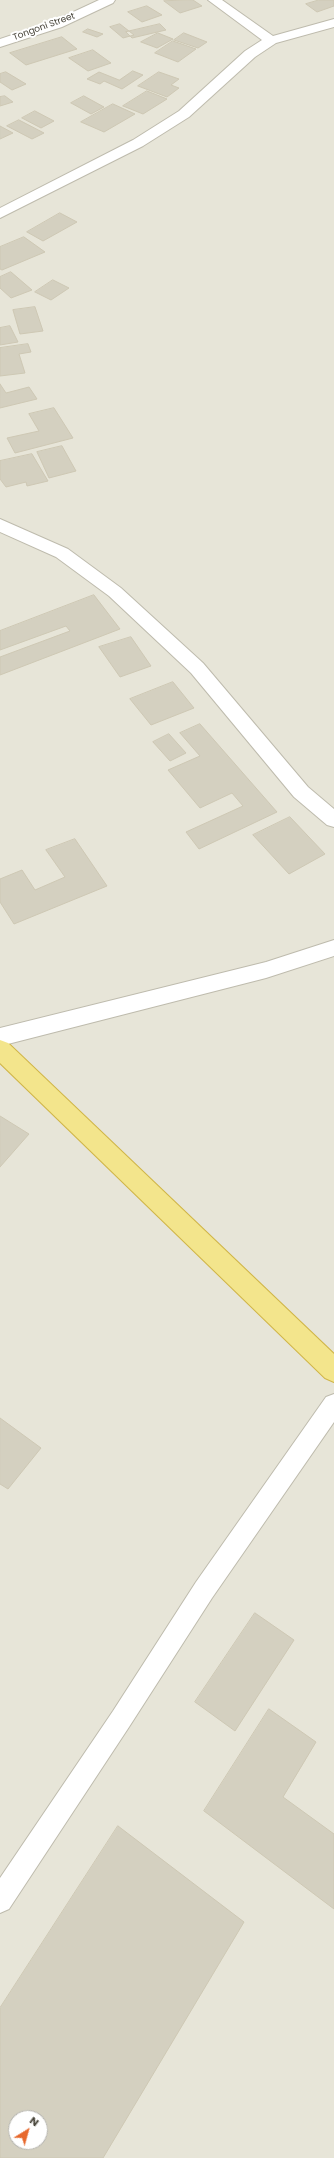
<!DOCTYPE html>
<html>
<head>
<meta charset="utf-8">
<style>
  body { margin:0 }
  #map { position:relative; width:334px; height:2158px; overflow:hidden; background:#f3f2ea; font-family:Poppins,sans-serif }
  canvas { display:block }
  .north { position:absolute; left:8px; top:2110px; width:40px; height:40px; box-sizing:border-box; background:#fff; border:1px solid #b5b4af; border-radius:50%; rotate:37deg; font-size:11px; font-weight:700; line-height:16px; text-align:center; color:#464338 }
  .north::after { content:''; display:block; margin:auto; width:14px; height:18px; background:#e7692d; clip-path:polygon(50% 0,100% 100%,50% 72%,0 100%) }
</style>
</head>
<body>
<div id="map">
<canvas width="334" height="2158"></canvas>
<div class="north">N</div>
</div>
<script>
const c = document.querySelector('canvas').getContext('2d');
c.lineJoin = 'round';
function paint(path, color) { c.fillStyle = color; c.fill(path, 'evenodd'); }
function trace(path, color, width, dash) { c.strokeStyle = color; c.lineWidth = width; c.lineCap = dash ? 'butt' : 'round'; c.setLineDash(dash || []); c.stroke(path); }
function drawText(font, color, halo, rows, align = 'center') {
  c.font = font + ' Poppins,sans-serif'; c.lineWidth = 4; c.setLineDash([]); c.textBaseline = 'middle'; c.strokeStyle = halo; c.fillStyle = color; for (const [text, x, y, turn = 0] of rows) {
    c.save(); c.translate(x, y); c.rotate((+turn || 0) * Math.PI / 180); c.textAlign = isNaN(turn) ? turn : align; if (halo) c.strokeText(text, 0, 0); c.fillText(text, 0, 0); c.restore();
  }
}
const residential = new Path2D(`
  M0 0H334V2158H0ZM16 2118H40V2142H16Z`);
const building = new Path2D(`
  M193 0 202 6 180 13 164 1Z
  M319 0H334V6L317 12 306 4Z
  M147 6 162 15 142 22 128 12Z
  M120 24 134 35 123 38 110 27Z
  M160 24 166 30 132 38 126 32Z
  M88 29 103 34 97 37 83 32Z
  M158 33 173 39 157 48 141 42Z
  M184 33 207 42 198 48 174 40Z
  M62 37 77 49 26 65 10 53Z
  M173 41 196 49 178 62 155 53Z
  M93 50 111 63 88 71 69 58Z
  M133 71 143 75 122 89 104 81 100 84 87 79 99 72 119 80Z
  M6 72 26 84 12 90 0 82V74Z
  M159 72 179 79 171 85 179 88 167 97 138 86Z
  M147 91 167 99 143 114 123 106Z
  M5 96 13 102 0 106V97Z
  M84 96 104 107 91 114 71 103Z
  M113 104 135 114 104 132 81 122Z
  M35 111 54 121 41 128 22 118Z
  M19 120 44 133 32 139 7 126Z
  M0 126 13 133 0 139Z
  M60 213 77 222 43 241 27 232Z
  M24 237 45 252 2 270 0 269V247Z
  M11 272 32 290 11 298 0 288V277Z
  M53 280 69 288 51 300 35 292Z
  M35 307 43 331 20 334 13 310Z
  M10 326 18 342 0 345V328Z
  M28 344 31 352 19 354 25 373 0 376V348Z
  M0 384 6 393 29 387 37 399 0 408Z
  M54 408 73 438 15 453 7 438 39 431 29 414Z
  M62 446 76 471 49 478 37 452Z
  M32 454 48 481 27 486 26 482 6 487 0 479V461Z
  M94 595 120 629 0 675V657L70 631 66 626 0 650V631Z
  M131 637 151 666 120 677 99 647Z
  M173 682 194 708 151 725 130 699Z
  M200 724 277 812 199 849 186 832 243 806 232 793 200 808 168 770 200 756 180 733Z
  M169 734 186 753 170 761 153 742Z
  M290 817 325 854 289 874 253 835Z
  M75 839 107 886 14 924 0 902V879L22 870 35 890 65 877 46 850Z
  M0 1116 29 1134 0 1167Z
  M0 1418 41 1448 8 1489 0 1484Z
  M255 1613 294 1640 235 1731 195 1702Z
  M269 1709 316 1742 283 1797 334 1834V1909L204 1811Z
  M118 1826 244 1922 103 2158H0V2008ZM16 2118H40V2142H16Z`);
const service = new Path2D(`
  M334 1394V1422L212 1598 129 1727 9 1909 0 1913V1878L113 1711 196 1582 326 1397Z`);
const minor = new Path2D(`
  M208 0H222L273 36 334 19V27L276 43 255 57 189 117 143 146 0 218V208L133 140 179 111 245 51 262 40Z
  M0 519 68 549 121 588 203 663 308 787 334 809V827L327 825 294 797 191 673 109 596 56 557 0 532Z
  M334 940V956L266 978 0 1046V1028L266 962Z`);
const tertiary = new Path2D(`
  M99 0H115L113 3 62 27 0 47V39L54 21Z`);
const trunk = new Path2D(`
  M0 1040 8 1043 334 1354V1382L325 1378 0 1063Z`);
const farStreetnames = [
  ["Tongoni Street",44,27,-20]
];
paint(residential, '#e7e5d8');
paint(building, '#d4d0c0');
trace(building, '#cec8b4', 1);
trace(service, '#bebbad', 2);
trace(minor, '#bebbad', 2);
trace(tertiary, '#bebbad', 2);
trace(trunk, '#d0b547', 2);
paint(service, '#fff');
paint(minor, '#fff');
paint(tertiary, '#fff');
paint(trunk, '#f3e58c');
drawText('9px', '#464338', '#fff', farStreetnames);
</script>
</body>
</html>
